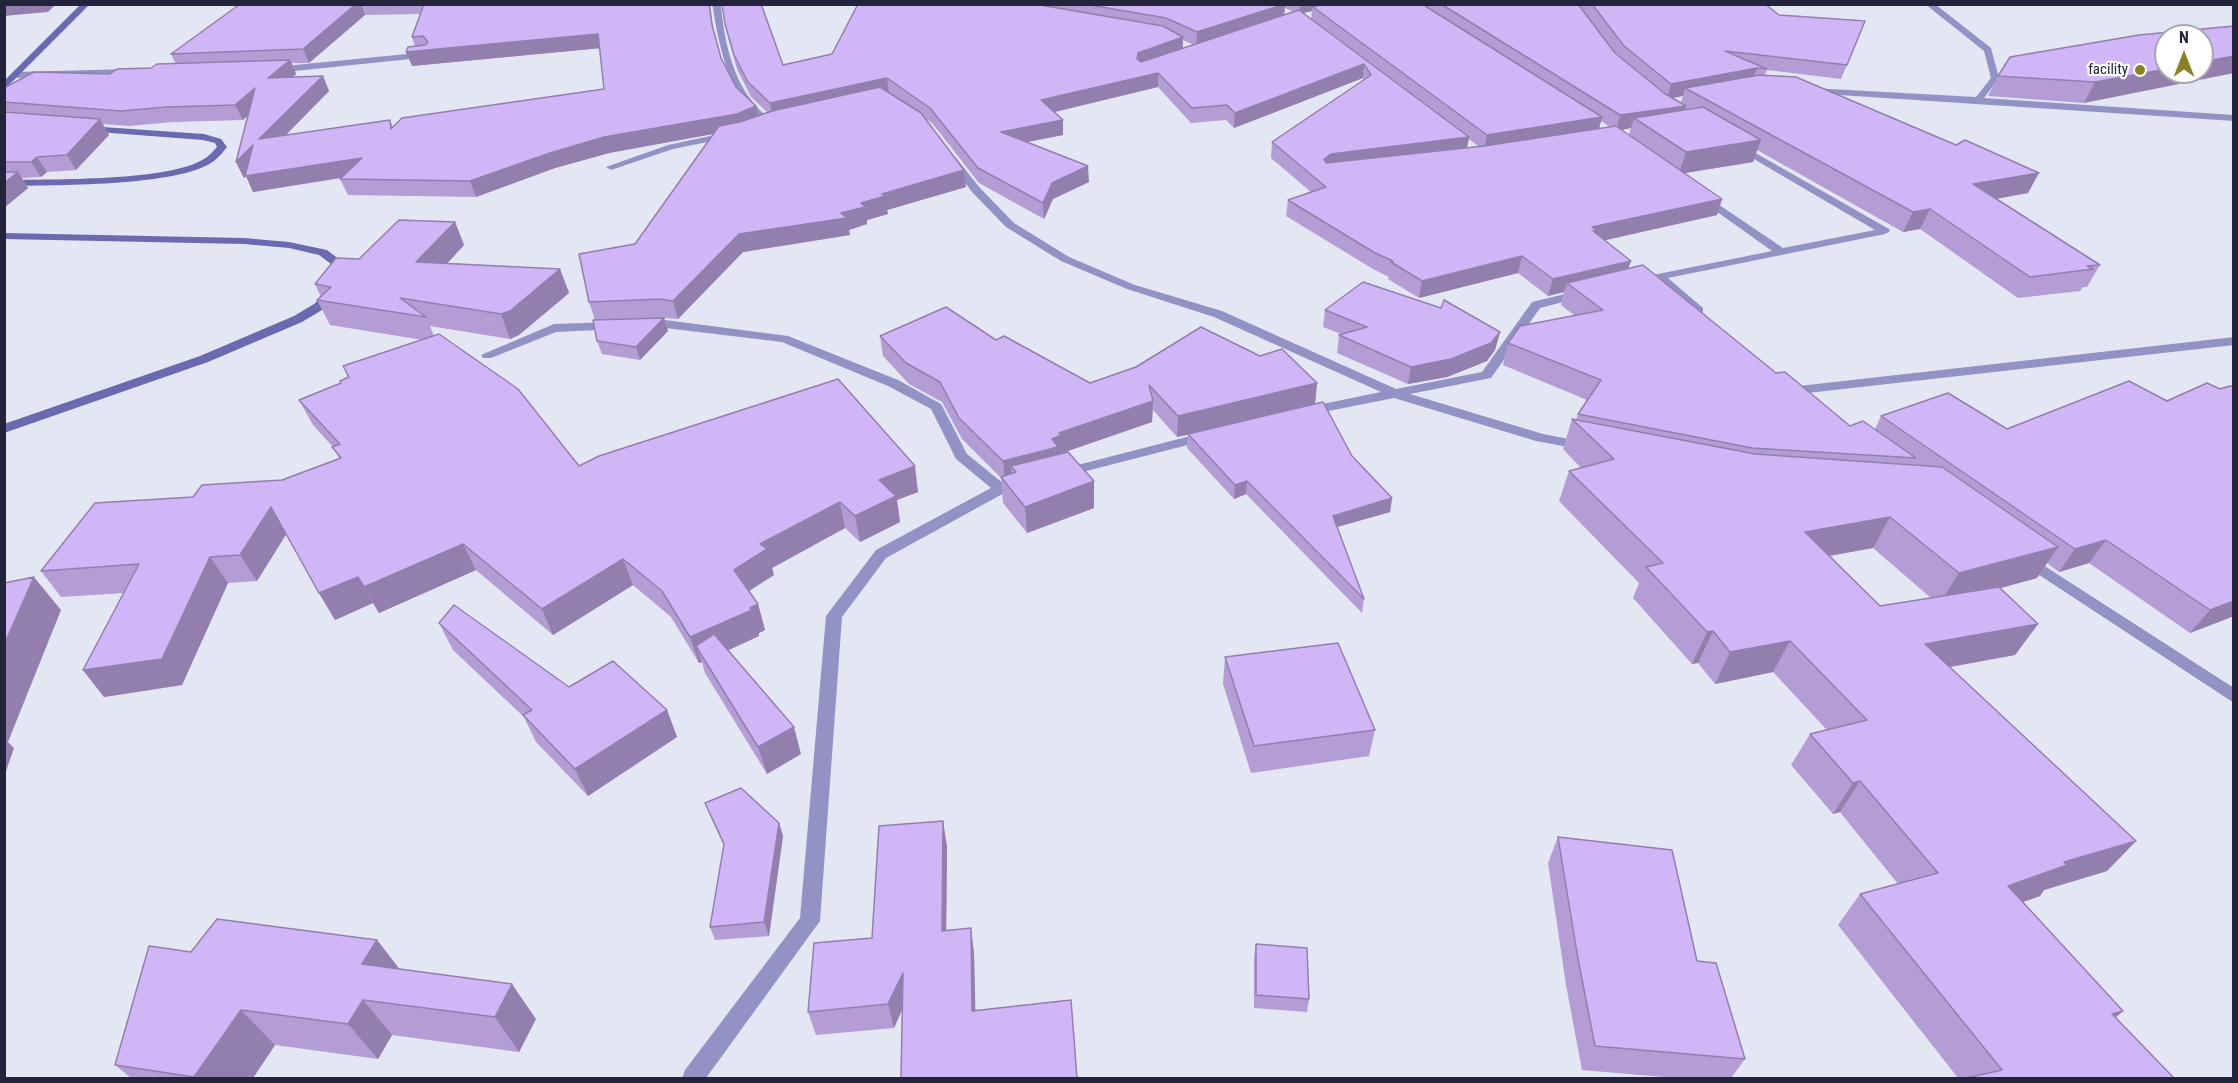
<!DOCTYPE html>
<html>
<head>
<meta charset="utf-8">
<style>
  body { margin:0 }
  #map { position:relative; width:2238px; height:1083px; overflow:hidden; background:#e5e6f4; font-family:"Roboto Condensed",sans-serif }
  canvas { display:block }
  .frame { position:absolute; inset:0; border:6px solid #23233c; pointer-events:none }
  .north { position:absolute; left:2154px; top:24px; width:60px; height:60px; box-sizing:border-box; background:#fff; border:2px solid #a7a7b1; border-radius:50%; rotate:0deg; font-size:16px; font-weight:700; line-height:24px; text-align:center; color:#23233c }
  .north::after { content:''; display:block; margin:auto; width:21px; height:27px; background:#897f26; clip-path:polygon(50% 0,100% 100%,50% 72%,0 100%) }
</style>
</head>
<body>
<div id="map">
<canvas width="2238" height="1083"></canvas>
<div class="frame"></div>
<div class="north">N</div>
</div>
<script>
const c = document.querySelector('canvas').getContext('2d');
c.lineJoin = 'round';
function paint(path, color) { c.fillStyle = color; c.fill(path, 'evenodd'); }
function trace(path, color, width, dash) { c.strokeStyle = color; c.lineWidth = width; c.lineCap = dash ? 'butt' : 'round'; c.setLineDash(dash || []); c.stroke(path); }
function drawText(font, color, halo, rows, align = 'center') {
  c.font = font + ' "Roboto Condensed",sans-serif'; c.lineWidth = 4.5; c.setLineDash([]); c.textBaseline = 'middle'; c.strokeStyle = halo; c.fillStyle = color; for (const [text, x, y, turn = 0] of rows) {
    c.save(); c.translate(x, y); c.rotate((+turn || 0) * Math.PI / 180); c.textAlign = isNaN(turn) ? turn : align; if (halo) c.strokeText(text, 0, 0); c.fillText(text, 0, 0); c.restore();
  }
}
const lane = new Path2D(`
  M2234 337V345L1790 395 1784 391 1790 387Z`);
const street = new Path2D(`
  M709 4 721 6C725 48 736 97 774 121V125C736 129 716 35 713 7Z
  M1925 4H1935L1991 48 1999 78 1984 98 2234 115V121L1809 93V89L1812 88 1976 97 1991 78 1984 51Z
  M427 52 431 55 430 57 275 73 271 70 275 67Z
  M131 69 134 70V74L15 78 11 75 15 72Z
  M729 132 734 135 732 137 673 149 611 170 606 167 668 145Z
  M1738 143 1889 229 1890 231 1885 234 1668 278 1703 308V314H1695L1657 281 1634 283 1632 281 1638 278 1772 251 1699 199 1698 197 1703 194 1783 248 1875 230 1735 148 1733 146Z
  M953 157 956 158 980 188 1014 223 1069 257 1135 285 1222 311 1396 389 1482 372 1532 302 1582 290 1586 292V296L1540 308 1491 378 1410 394 1543 434 1590 443 1592 446 1585 450 1536 441 1394 398 1308 415 1303 414 1301 411 1303 408 1381 392 1214 317 1127 289 1061 261 1006 227 972 192 950 162 948 160Z
  M665 320 788 336 898 380 941 404 967 454 1004 484 1020 479 1027 484 1025 487 1006 492 886 558 842 617 820 921 706 1078H682L685 1070 800 918 826 616 876 550 991 488 956 459 931 409 888 386 782 342 665 328 647 329 641 325 647 321Z
  M614 322 620 326 618 329 556 332 491 358H483L481 355 554 324Z
  M1206 432 1211 433 1213 436 1211 439 1063 477 1056 473 1058 470Z
  M2026 554 2234 688V703L2021 563 2018 559 2021 555Z`);
const secondary = new Path2D(`
  M81 4H90L4 90V81Z
  M88 126 204 134 221 139 227 147C223 152 219 157 214 161 180 187 50 185 4 186V180C49 179 174 182 207 157 211 154 214 150 217 147L215 143 203 140 85 131 83 129Z
  M4 233 244 238 289 242 327 250 340 260 346 270 345 282 335 297 322 310 302 322 208 362 4 433V424L200 356 294 316 314 304 326 293 333 282 334 270 331 264 319 255 289 248 244 244 4 239Z`);
const wall = new Path2D(`
  M240 4H710L714 33 721 58 736 87 758 116 767 112 751 97 737 69 728 37 722 4H763L762 5 783 65 832 54 858 4H1765L1779 15 1865 21 1841 79 1767 70 1765 75 2028 193 1995 199 2100 265 2087 287H2083L2080 291 2018 298 1920 229 1903 232 1757 150 1753 162 1684 173 1722 199 1717 215 1604 240 1628 269 1850 426 1875 429 1881 416 1948 393 2234 616 2190 633 2089 563 2059 572 2047 563 2037 578 2000 588 2038 624 2015 655 1950 667 2136 841 2107 871 2044 890 2040 896 2023 902 2123 1011 2115 1018 2174 1078H1958L1838 925 1860 894 1898 884 1840 812 1833 814 1791 765 1810 734 1827 730 1773 672 1715 684 1698 663 1692 664 1633 598 1639 583 1559 501 1569 471 1581 468 1563 449 1572 419 1576 420 1578 414 1587 400 1503 365 1508 343 1574 315 1561 305 1564 292 1548 296 1518 273 1419 298 1388 279 1389 277 1373 269 1286 216 1288 200 1311 192 1271 158 1272 142 1364 80 1363 78 1234 128 1226 120 1191 123 1158 87 1054 112 1063 120V135L1027 142 1089 182 1053 199 1044 219 979 183 932 123 923 117 964 170 966 187 887 210 888 214 867 220V224L849 230 850 235 743 252 678 319 665 318H655H664L668 331 640 360 602 354 597 341 595 320 589 302 635 244 713 134 609 153 555 168 476 197 348 195 340 179 342 178 253 192 246 176 244 178 236 162 248 115 243 120 173 122 129 126 103 124 109 135 76 170 47 172 41 177 22 178 28 188 4 208V88L110 74 176 64 171 54ZM1285 8 1294 12 1284 15ZM1312 11 1311 19 1303 13ZM420 14 412 37 415 46 412 66 600 48 604 89 393 127 390 120 286 135 329 91 323 76 293 77 296 74 292 63H309L365 15ZM1183 40 1194 45 1183 48ZM1683 96 1681 102 1672 98ZM1601 121 1610 127 1599 129ZM1631 128 1629 135 1621 130ZM1469 139 1478 146 1467 148ZM1873 548 1931 598 1880 606 1829 556Z
  M2234 26 2084 103 1988 96 1998 76Z
  M455 222 464 245 447 263 560 269 569 293 519 335 510 339 430 326 434 336 579 466 918 492 897 500 900 522 860 542 845 528 772 568 774 575 749 591 758 604 765 630 759 633V636L728 650 801 754 767 774 705 673 702 662 699 663 671 617 633 585 553 635 476 570 379 613 373 603 335 620 319 593 286 534 257 581 228 583 182 685 104 697 83 670 124 593 61 597 41 571 193 497 282 480 339 458 333 447 313 425 299 400 341 383 340 381 348 378 343 366 423 340 330 325 317 300 321 297 315 284 359 259Z
  M1325 310 1500 332 1495 350 1487 361 1447 377 1408 384 1337 353 1339 335 1341 334 1323 327Z
  M880 336 996 340 1090 383H1317L1315 404 1352 456 1392 498 1390 512 1337 527 1364 599 1362 613 1246 494 1234 499 1187 448 1188 435 1177 437 1153 410 1152 422 1062 453 1094 508 1027 533 1003 503 1001 478 962 439 942 402 909 384 883 356Z
  M439 623 569 687 667 710 677 737 588 796 536 742 524 717 453 650Z
  M1225 657 1375 730 1369 756 1251 773 1223 684Z
  M705 803 779 823 783 836 769 936 715 940 710 927 724 846 711 817Z
  M1558 837 1697 961 1745 1059 1731 1078H1675L1582 1070 1566 985 1548 863Z
  M947 846 946 931 974 953 975 1010 1077 1078 902 1010 894 1028 816 1035 808 1012 872 938Z
  M377 940 399 969 536 1019 519 1052 392 1035 378 1059 275 1045 253 1078H131L115 1065Z
  M1256 944 1309 999 1307 1012 1254 1008V957Z`);
const shadedWall = new Path2D(`
  M4 4H56L48 12 4 16Z
  M356 4H361L365 15 309 63 303 49Z
  M1285 4 1284 18 1196 46 1197 32Z
  M1300 4H1347L1313 7 1312 11 1299 14Z
  M598 34 602 48 412 66 406 52Z
  M1183 37 1182 51 1138 67 1137 59 1138 53Z
  M2234 56V73L2084 103 2095 82 2166 69V72H2202V62Z
  M290 60 296 74 275 92 268 78Z
  M1364 64 1363 78 1234 128 1235 113Z
  M1757 68 1752 83 1685 88 1683 96 1667 99 1671 84Z
  M1158 73V87L1042 115 1041 100Z
  M323 76 329 91 267 154 259 139Z
  M887 78 889 93 773 118 770 103Z
  M255 88 262 103 243 120 235 105Z
  M756 106 759 121 740 129 609 153 555 168 476 197 470 181 550 153 604 137Z
  M1686 106 1681 121 1634 118 1631 128 1616 131 1620 115Z
  M1602 117 1598 133 1484 151 1487 135Z
  M100 119 109 135 76 170 67 155Z
  M1063 120V135L1002 147 1001 132Z
  M1469 137 1466 152 1322 174 1324 159 1331 154Z
  M1761 140 1753 162 1679 174 1686 152Z
  M253 145 362 158 369 173 253 192 246 176 244 178 236 162Z
  M37 157 47 172 41 177 31 162Z
  M1088 166 1089 182 1053 199 1044 219 1043 203 1052 183Z
  M964 170 966 187 887 210 888 214 867 220V224L849 230 850 235 743 252 678 319 673 301 739 234 841 213 882 194Z
  M18 172 28 188 4 208V183Z
  M2039 173 2028 193 1963 205 1973 184Z
  M1722 199 1717 215 1593 243 1592 227Z
  M1930 209 1920 229 1903 232 1913 212Z
  M455 222 464 245 427 286 416 262Z
  M1522 256 1518 273 1419 298 1422 281Z
  M1631 261 1625 278 1567 283 1564 292 1548 296 1553 279Z
  M560 269 569 293 519 335 510 339 501 314Z
  M664 318 668 331 640 360 636 347Z
  M1500 332 1495 350 1487 361 1447 377 1408 384 1411 367Z
  M1317 383 1315 404 1177 437 1178 416Z
  M1153 401 1152 422 1062 453 1016 472 1011 466 1012 480 1005 482 1003 461 1052 439 1059 433Z
  M915 466 918 492 897 500 900 522 860 542 855 516 879 480Z
  M1094 481V508L1027 533 1025 507Z
  M1247 481 1246 494 1234 499 1235 485Z
  M1392 498 1390 512 1330 529 1333 516Z
  M840 502 845 528 772 568 774 575 741 596 734 570 760 544Z
  M271 507 287 533 257 581 240 555Z
  M1890 517 1873 548 1789 563 1805 532Z
  M2106 540 2089 563 2059 572 2075 549Z
  M463 544 476 570 379 613 364 587Z
  M2058 547 2037 578 1939 605 1959 573Z
  M210 557 228 583 182 685 104 697 83 670Z
  M623 559 633 585 553 635 542 609Z
  M34 577 61 610 8 742 14 748 4 777V645Z
  M358 577 373 603 335 620 319 593Z
  M2234 601V616L2190 633 2210 610Z
  M758 604 765 630 759 633V636L705 661 696 646 702 662 699 663 690 637Z
  M2038 624 2015 655 1905 675 1925 644Z
  M1713 631 1698 663 1692 664 1707 632Z
  M1790 641 1773 672 1715 684 1730 652Z
  M667 710 677 737 588 796 575 769Z
  M794 727 801 754 767 774 758 747Z
  M1860 781 1840 812 1833 814 1853 783Z
  M943 821 947 846 946 955 942 931Z
  M779 823 783 836 769 936 764 922Z
  M2136 841 2107 871 2044 890 2040 896 1982 916 2008 886 2064 862Z
  M971 928 974 953 976 1034 972 1011Z
  M377 940 405 976 362 964Z
  M903 973 908 996 894 1028 888 1004Z
  M512 984 536 1019 519 1052 495 1017Z
  M363 1000 392 1035 378 1059 348 1024Z
  M241 1010 275 1045 253 1078H196L194 1077Z
  M2123 1011 2092 1039 2112 1014Z`);
const building = new Path2D(`
  M240 4H356L303 49 171 54Z
  M424 4H709L712 25 721 58 736 87 756 106 737 114 604 137 550 153 470 181 340 179 362 158 245 176 253 145 236 162 255 88 235 105 166 107 121 111 4 102V88L34 72 110 74 117 69 151 68 157 64 290 60 268 78 323 76 259 139 390 120 391 129 402 118 604 89 598 34 406 52 408 47 425 45 428 42 423 36 412 37Z
  M722 4H761L783 65 832 54 858 4H1034L1163 26 1183 37 1138 53 1137 59 1141 62 1299 10 1469 137 1331 154 1324 159 1326 163 1484 146 1616 126 1722 199 1592 227 1597 230 1593 231 1631 261 1553 279 1522 256 1422 281 1391 262 1393 261 1375 253 1288 200 1326 187 1272 142 1371 75 1364 64 1235 113 1227 105 1192 108 1158 73 1041 100 1063 120 1001 132 1088 166 1052 183 1043 203 978 168 930 108 887 78 770 103 748 82 734 55 725 24Z
  M1084 4H1285L1197 32 1166 18Z
  M1324 4H1422L1602 117 1487 135 1313 7Z
  M1441 4H1578L1615 53 1664 93 1686 106 1620 115Z
  M1592 4H1765L1779 15 1865 21 1847 65 1725 51 1767 69 1757 68 1671 84 1624 46Z
  M2234 26V56L2202 62V36H2166V69L2095 82 1998 76 2010 57 2139 35Z
  M1759 75 1796 77 1956 145 1965 140 2039 173 1973 184 2100 265 2087 266 2093 269 2030 277 1930 209 1913 212 1685 88Z
  M880 87 921 113 964 170 882 194 885 196 861 203 865 207 841 213 847 218 739 234 673 301 660 299 589 302 579 254 635 244 719 126 740 122 772 111Z
  M1703 107 1761 140 1686 152 1634 118Z
  M4 112 100 119 67 155 37 157 31 162H4Z
  M4 172H18L4 183Z
  M399 220 455 222 416 262 560 269 510 311 501 314 400 298 426 317 317 300 331 287 315 284 336 258 359 259Z
  M1643 265 1776 373 1785 372 1850 426 1863 421 1916 458 1752 448 1578 414 1601 380 1508 343 1520 326 1603 310 1567 283Z
  M1363 282 1441 308 1444 300 1500 332 1491 343 1451 359 1411 367 1339 335 1367 327 1325 310Z
  M946 307 996 340 1004 336 1090 383 1136 367 1201 327 1260 356 1282 349 1317 383 1178 416 1149 385 1153 401 1059 433 1061 435 1052 439 1058 447 1003 461 959 418 940 382 906 363 880 336Z
  M664 318 636 347 597 341 593 320Z
  M439 334 518 389 579 466 599 456 838 379 915 466 879 480 896 496 855 516 840 502 760 544 767 549 734 570 758 604 750 608 752 610 690 637 662 591 623 559 542 609 463 544 364 587 358 577 319 593 271 507 240 555 210 557 162 659 83 670 139 564 41 571 95 503 193 497 202 485 282 480 341 458 332 447 340 444 299 400 341 383 340 381 349 377 343 366Z
  M2129 381 2167 401 2207 383 2220 389 2230 386 2234 387V601L2210 610 2106 540 2075 549 1881 416 1948 393 2007 429Z
  M1323 402 1352 456 1392 498 1333 516 1364 599 1247 481 1235 485 1188 434Z
  M1572 419 1755 454 1942 467 2058 547 1959 573 1890 517 1805 532 1880 606 1999 587 2038 624 1925 644 2136 841 2064 862 2067 865 2008 886 2123 1011 2112 1014 2174 1078H1966L2002 1070 1860 894 1938 873 1860 781 1853 783 1810 734 1867 720 1790 641 1730 652 1713 631 1707 632 1646 567 1663 563 1569 471 1614 459Z
  M1068 452 1094 481 1025 507 1001 477 1016 472 1011 466Z
  M34 577 4 645V583Z
  M454 605 569 687 613 661 667 710 575 769 523 715 532 710 439 623Z
  M714 634 794 727 758 747 696 646Z
  M1338 643 1375 730 1254 746 1225 657Z
  M741 788 779 823 764 922 710 927 724 844 705 803Z
  M943 821 942 931 971 928 972 1011 1071 1000 1077 1078H901L903 973 888 1004 808 1012 814 943 872 938 879 826Z
  M1558 837 1672 850 1697 961 1716 963 1745 1059 1595 1046 1578 959Z
  M217 919 377 940 362 964 512 984 495 1017 363 1000 348 1024 241 1010 194 1077 115 1065 149 946 191 952Z
  M1256 944 1307 948 1309 999 1256 995Z`);
const markers = [
  [2140,70,6,"#897f26"]
];
const farPoinames = [
  ["facility",2128,70]
];
paint(lane, '#9293c4');
paint(street, '#9293c4');
paint(secondary, '#6b6ab0');
paint(wall, '#b39dd4');
paint(shadedWall, '#927fad');
paint(building, '#d0b6f7');
trace(building, '#927fad', 1.5);
for (const [x, y, r, color] of markers) { const dot = new Path2D(); dot.arc(x, y, r, 0, 2 * Math.PI); c.fillStyle = color; c.fill(dot); trace(dot, '#fff', 2); }
drawText('15px', '#23233c', '#fff', farPoinames, 'right');
</script>
</body>
</html>
